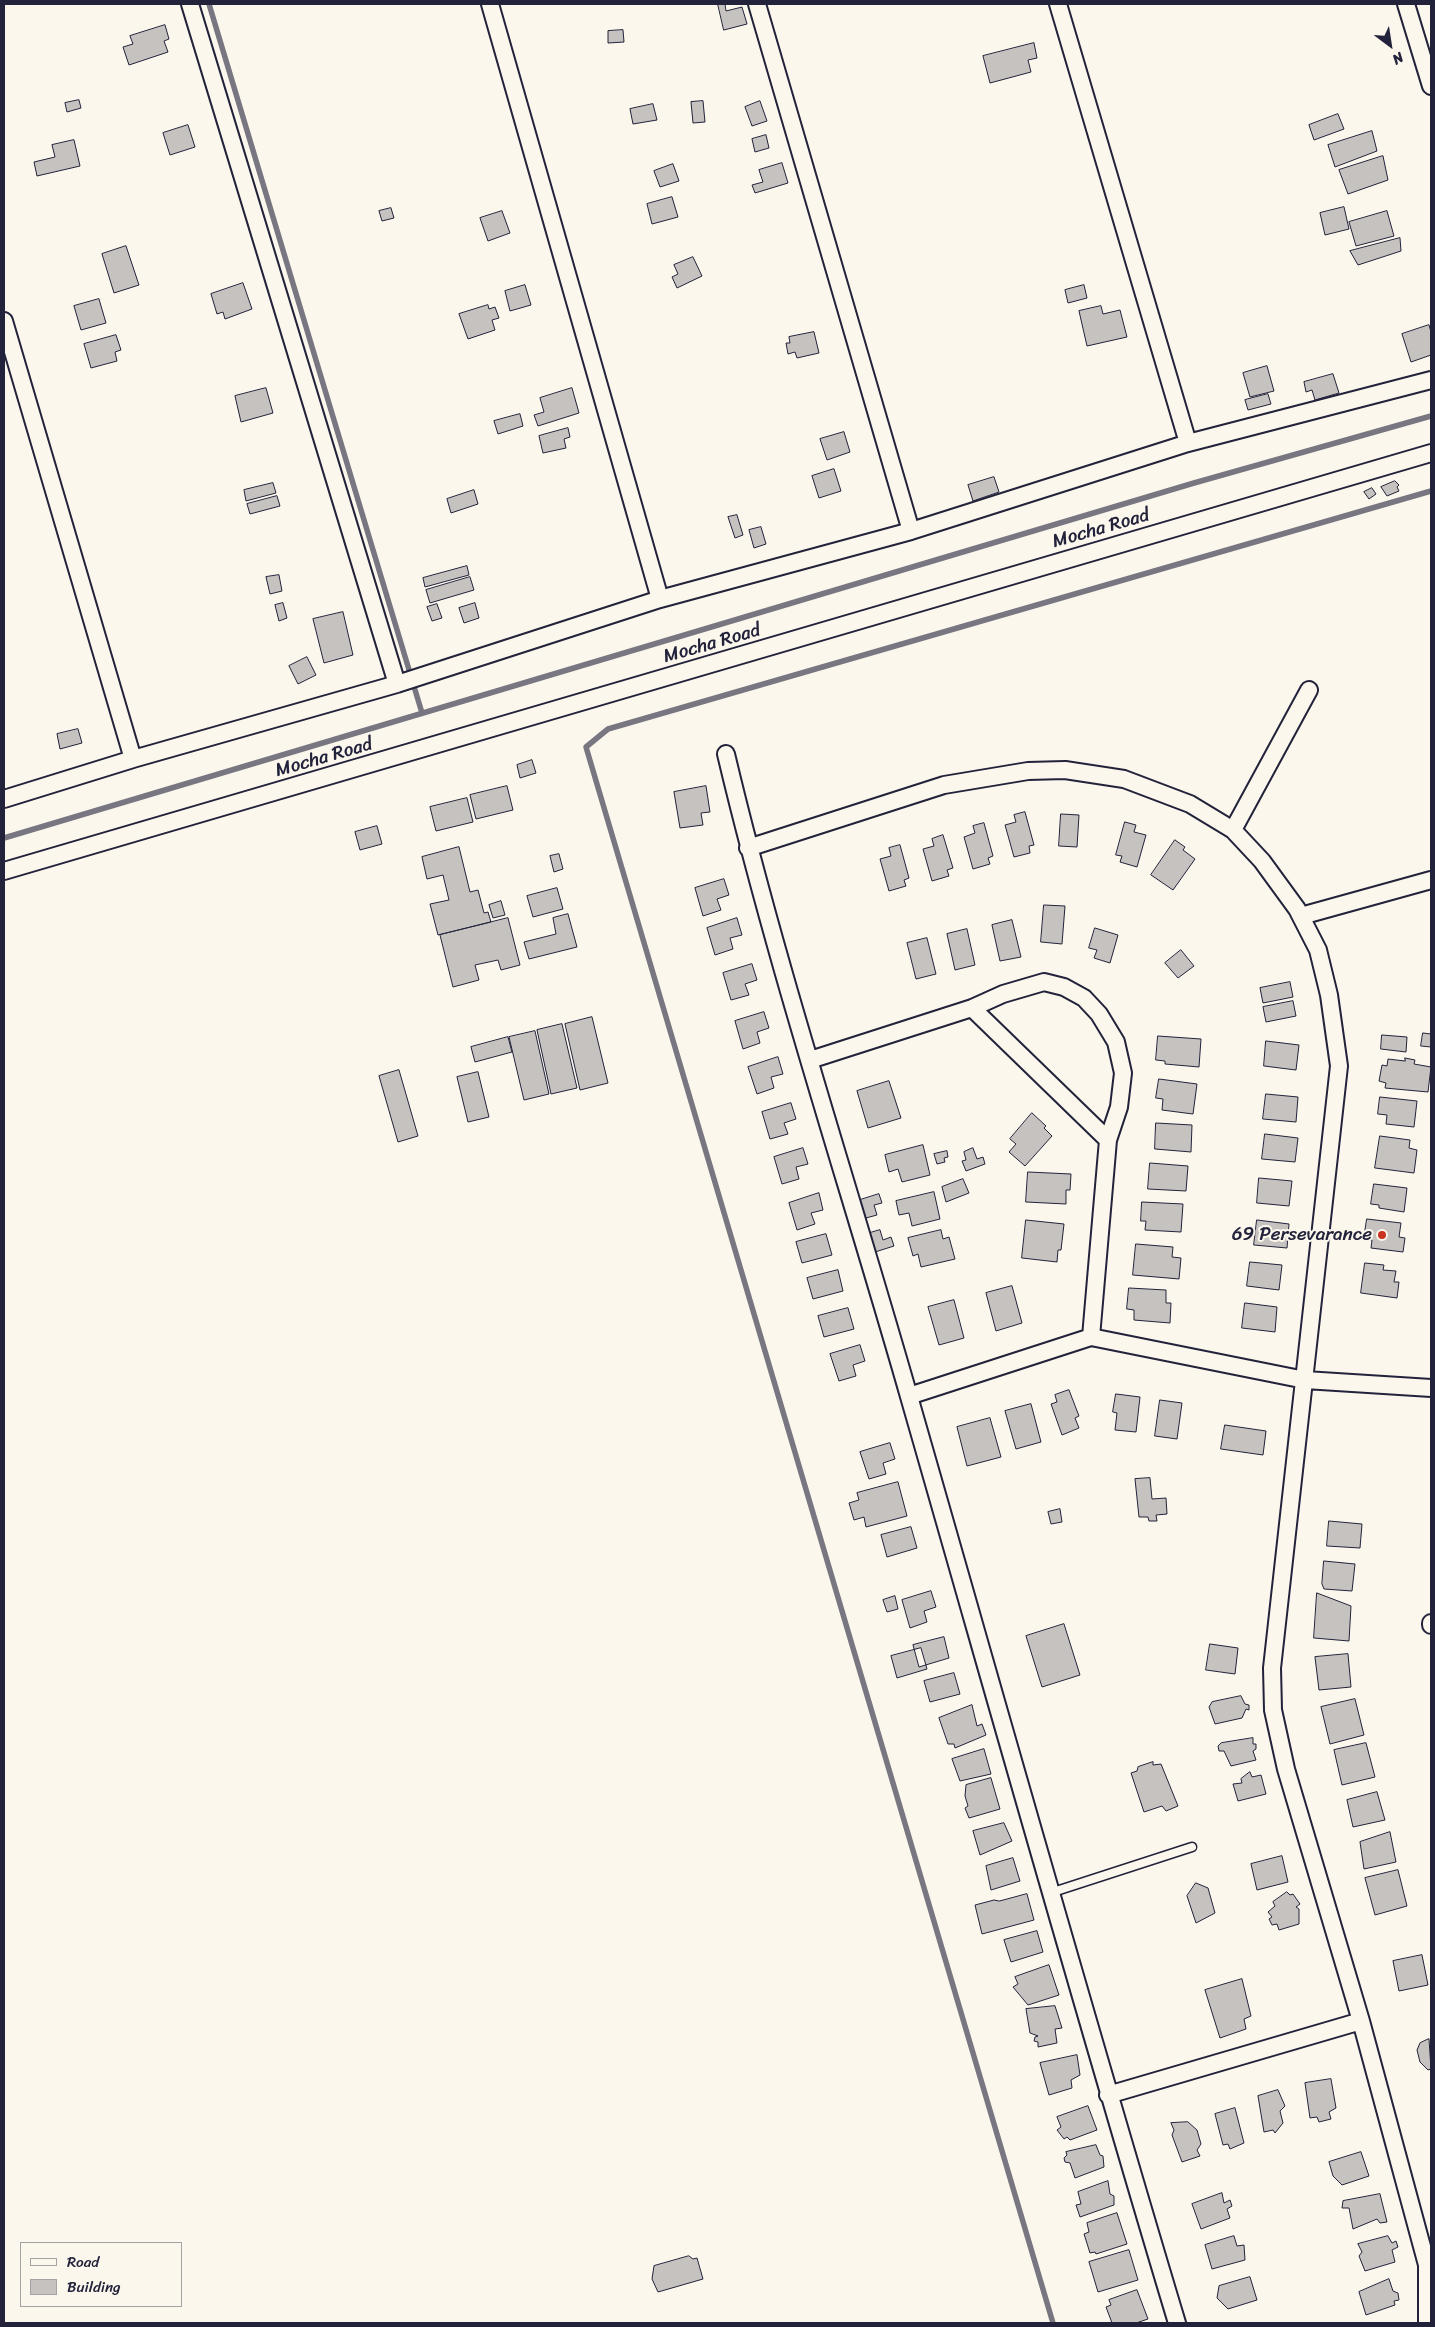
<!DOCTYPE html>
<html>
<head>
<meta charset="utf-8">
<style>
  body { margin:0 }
  #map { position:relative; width:1435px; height:2327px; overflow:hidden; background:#fbf7ec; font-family:Sriracha,sans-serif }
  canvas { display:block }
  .frame { position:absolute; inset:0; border:5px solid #22223b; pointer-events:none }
  .legend { position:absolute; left:20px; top:2242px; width:162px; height:65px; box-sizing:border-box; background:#fbf7ec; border:1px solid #a4a2a5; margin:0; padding:6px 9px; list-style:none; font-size:15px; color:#22223b }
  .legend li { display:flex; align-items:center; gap:10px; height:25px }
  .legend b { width:25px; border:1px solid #a4a2a5 }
  .north { position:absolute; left:1365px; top:20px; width:50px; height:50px; -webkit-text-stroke:4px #fbf7ec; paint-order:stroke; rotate:149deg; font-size:14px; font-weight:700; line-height:20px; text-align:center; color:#22223b }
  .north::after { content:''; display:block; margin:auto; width:18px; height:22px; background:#22223b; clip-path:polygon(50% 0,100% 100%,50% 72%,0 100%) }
</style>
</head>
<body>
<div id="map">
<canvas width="1435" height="2327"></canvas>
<div class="frame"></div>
<ul class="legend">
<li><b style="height:6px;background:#fbf7ec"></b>Road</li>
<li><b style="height:14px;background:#c6c2c0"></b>Building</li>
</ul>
<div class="north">N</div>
</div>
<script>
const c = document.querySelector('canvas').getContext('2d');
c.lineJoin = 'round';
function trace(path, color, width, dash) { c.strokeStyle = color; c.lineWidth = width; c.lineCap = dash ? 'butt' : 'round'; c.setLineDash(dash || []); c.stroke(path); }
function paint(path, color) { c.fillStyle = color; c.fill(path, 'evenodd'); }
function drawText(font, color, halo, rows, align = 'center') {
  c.font = font + ' Sriracha,sans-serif'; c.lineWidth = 4; c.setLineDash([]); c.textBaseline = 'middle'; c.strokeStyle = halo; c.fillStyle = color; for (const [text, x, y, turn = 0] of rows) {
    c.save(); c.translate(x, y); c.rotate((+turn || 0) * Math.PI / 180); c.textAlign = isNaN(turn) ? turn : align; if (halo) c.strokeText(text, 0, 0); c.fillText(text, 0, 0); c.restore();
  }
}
const stream = new Path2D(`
  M209 4 422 713
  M4 838 1194 483 1431 416
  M1053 2323 586 747 608 729 1431 491`);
const building = new Path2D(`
  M718 4H725L726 11 742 7 747 24 724 30Z
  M165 25 169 39 164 41 168 52 129 65 123 47 133 44 130 36Z
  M623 30 624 42 608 43V31Z
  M1034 43 1037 58 1028 60 1031 72 990 83 983 56Z
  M79 100 81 108 67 112 65 103Z
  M703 101 705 122 693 123 691 102Z
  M760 101 767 121 752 126 745 107Z
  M653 104 657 120 633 124 630 109Z
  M1338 114 1344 129 1314 140 1309 125Z
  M188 125 195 147 170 155 163 133Z
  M1372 131 1377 151 1335 167 1328 145Z
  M766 135 769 148 755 152 752 139Z
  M74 140 80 166 37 176 34 162 55 157 52 145Z
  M1383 156 1388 180 1348 194 1339 170Z
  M782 163 788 183 755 193 752 185 763 182 759 170Z
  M673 164 679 181 660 187 654 171Z
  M672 197 678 217 652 224 647 204Z
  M1344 207 1349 229 1325 235 1320 213Z
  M391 208 394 218 382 221 379 211Z
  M502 211 510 233 488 241 480 218Z
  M1387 211 1394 236 1356 246 1349 222Z
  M1400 238 1401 251 1358 265 1350 251Z
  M126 246 139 285 114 293 102 254Z
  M693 257 702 276 677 288 672 277 678 274 674 265Z
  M243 283 252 309 225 319 223 312 217 314 211 294Z
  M525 285 531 305 510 311 505 291Z
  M1084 285 1087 298 1068 303 1065 290Z
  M99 299 106 323 81 330 74 306Z
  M488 305 489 309 495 307 499 318 492 320 495 330 468 339 459 314Z
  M1101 306 1103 314 1120 310 1127 337 1087 346 1079 311Z
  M1429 325 1431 332V355L1411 362 1402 334Z
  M814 332 819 353 797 358 795 352 788 354 786 343H790L789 337Z
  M116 335 121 350 115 352 117 361 91 368 84 344Z
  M1267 366 1274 391 1250 397 1243 373Z
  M1333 374 1339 393 1315 400 1312 390 1306 392 1304 382Z
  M266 388 273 413 241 422 235 396Z
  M572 388 579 413 538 426 534 415 544 412 540 398Z
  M1268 394 1271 404 1248 410 1245 400Z
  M520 414 523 426 498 434 494 421Z
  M568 428 570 437 564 439 566 448 543 453 539 436Z
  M844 432 850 452 827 460 820 439Z
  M834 469 841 491 819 498 812 476Z
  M994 477 999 492 973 501 968 485Z
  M1395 481 1399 485 1397 487 1399 491 1387 496 1381 487Z
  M273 483 276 493 246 501 244 490Z
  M1372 488 1376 494 1369 499 1364 492Z
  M474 490 478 504 451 513 447 499Z
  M277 496 280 506 250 514 247 504Z
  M737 515 743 535 735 538 728 517Z
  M761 527 766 544 754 548 749 530Z
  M467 566 469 575 425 587 423 578Z
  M279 575 282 591 270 594 266 577Z
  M470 577 474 590 430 603 426 590Z
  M283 603 287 618 279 621 275 605Z
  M475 603 479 618 464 623 459 608Z
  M437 604 442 618 432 621 427 607Z
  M343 612 353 655 324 663 313 619Z
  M307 657 316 675 298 684 289 666Z
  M78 729 82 743 60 749 57 734Z
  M532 760 536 773 520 778 517 765Z
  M507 786 513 810 476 819 470 795Z
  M706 786 710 812 701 813 703 825 680 828 674 792Z
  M467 798 473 822 436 831 430 807Z
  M1025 812 1034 845 1029 846 1030 853 1014 857 1005 825 1016 822 1014 815Z
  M1061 814 1079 815 1077 847 1059 846Z
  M1125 822 1136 825 1134 832 1146 835 1137 867 1120 862 1122 856 1116 855Z
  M984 823 993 856 988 858 990 864 973 869 964 837 975 833 973 826Z
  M377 826 382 844 360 850 355 832Z
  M943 835 953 868 947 870 949 876 932 881 923 849 934 846 932 839Z
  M1175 840 1185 847 1183 850 1195 859 1173 890 1151 875Z
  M900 845 909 878 904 880 906 886 889 891 880 859 891 856 889 848Z
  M459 847 470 892 478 890 484 913 488 912 491 922 438 935 430 904 449 900 443 875 427 879 422 857Z
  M559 854 563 869 554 872 550 856Z
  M724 879 729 895 717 899 721 910 703 916 695 888Z
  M557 888 563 909 533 917 527 896Z
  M501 901 505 915 493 918 489 905Z
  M1044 905 1065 906 1062 944 1041 942Z
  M568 914 577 947 529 959 524 942 556 934 553 918Z
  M508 918 520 965 501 970 498 960 475 965 479 980 453 987 440 935Z
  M737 918 742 935 730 938 733 949 715 955 707 928Z
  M1012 920 1021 957 1000 961 992 925Z
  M1095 928 1118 935 1110 963 1094 958 1097 950 1089 948Z
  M967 929 975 965 955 970 947 934Z
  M927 938 936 974 916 979 907 943Z
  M1181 950 1194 966 1178 978 1165 963Z
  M752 964 757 980 745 984 749 995 731 1000 723 973Z
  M1290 982 1293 997 1263 1003 1260 988Z
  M1293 1001 1296 1016 1266 1022 1263 1007Z
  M764 1012 769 1028 757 1032 760 1043 743 1049 735 1021Z
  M592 1017 608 1083 580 1090 565 1024Z
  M562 1024 577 1088 551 1094 537 1030Z
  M535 1031 549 1094 524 1100 509 1037Z
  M1423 1033 1431 1034V1047L1421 1046Z
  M1382 1035 1407 1037 1406 1052 1381 1049Z
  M1158 1036 1201 1039 1199 1067 1165 1064V1061L1156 1060Z
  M508 1037 512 1052 475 1062 471 1047Z
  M1266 1041 1299 1045 1296 1070 1264 1066Z
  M778 1057 783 1074 771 1077 774 1088 757 1094 748 1067Z
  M1405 1058 1415 1060 1414 1064 1431 1067 1428 1092 1385 1088 1386 1083 1379 1081 1382 1065 1387 1066 1388 1059 1405 1061Z
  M399 1070 418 1136 398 1142 379 1076Z
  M478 1072 489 1117 468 1122 457 1077Z
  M1159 1079 1197 1084 1193 1114 1162 1110 1163 1099 1156 1098Z
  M889 1081 901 1118 868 1128 857 1091Z
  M1266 1094 1298 1097 1296 1122 1263 1119Z
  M1380 1097 1417 1101 1414 1127 1386 1124 1387 1115 1378 1114Z
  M791 1103 796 1119 784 1123 788 1134 770 1139 762 1112Z
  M1032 1113 1046 1126 1044 1128 1052 1136 1025 1166 1009 1152 1016 1144 1010 1139Z
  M1156 1123 1192 1125 1191 1152 1155 1149Z
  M1265 1134 1298 1138 1295 1162 1262 1159Z
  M1380 1136 1410 1140 1409 1148 1417 1150 1414 1173 1375 1168Z
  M923 1145 930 1175 902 1182 898 1169 889 1172 885 1155Z
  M803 1148 808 1164 796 1167 799 1179 782 1184 774 1157Z
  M973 1148 977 1159 983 1157 985 1164 966 1171 962 1161 966 1160 964 1152Z
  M947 1151 948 1157 944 1158 945 1162 937 1164 934 1154Z
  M1150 1163 1188 1166 1186 1191 1148 1189Z
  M1028 1172 1071 1174 1070 1190H1066V1204L1026 1202Z
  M1259 1178 1292 1181 1289 1206 1257 1203Z
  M963 1179 969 1193 946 1202 942 1187Z
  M1374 1184 1407 1188 1404 1212 1379 1208V1205L1371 1204Z
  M934 1192 940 1219 912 1226 909 1213 899 1215 896 1201Z
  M819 1193 823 1210 811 1213 815 1224 797 1230 789 1203Z
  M879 1194 882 1203 874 1205 877 1215 866 1218 860 1200Z
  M1142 1202 1183 1204 1181 1232 1145 1230 1146 1221H1141Z
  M1367 1219 1401 1223 1399 1237 1405 1238 1403 1252 1371 1248 1372 1240 1364 1239Z
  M1026 1220 1064 1224 1061 1250H1058L1057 1262 1022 1258Z
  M1257 1220 1289 1224 1287 1248 1254 1245Z
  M880 1230 883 1240 891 1237 894 1246 875 1252 870 1233Z
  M941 1230 943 1239 949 1237 955 1259 921 1267 918 1254 913 1256 908 1238Z
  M826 1234 832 1255 802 1263 796 1242Z
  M1136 1244 1173 1247 1172 1257 1181 1258 1179 1279 1133 1275Z
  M1250 1262 1282 1265 1279 1290 1247 1286Z
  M1365 1263 1384 1265 1383 1270 1396 1271 1394 1282H1399L1397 1298 1361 1293Z
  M838 1270 843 1291 813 1299 807 1278Z
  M1012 1286 1022 1323 996 1331 986 1293Z
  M1129 1288 1166 1290V1303H1171L1170 1323 1134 1320V1310L1127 1309Z
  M954 1300 964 1338 939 1345 928 1307Z
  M1245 1303 1277 1307 1275 1332 1242 1328Z
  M848 1308 854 1329 824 1337 818 1316Z
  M860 1345 865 1361 853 1365 856 1376 839 1381 830 1354Z
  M1069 1390 1079 1416 1075 1418 1079 1428 1062 1435 1051 1404 1057 1402 1055 1395Z
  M1116 1394 1140 1397 1136 1432 1115 1430 1117 1413 1113 1412Z
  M1160 1400 1182 1403 1177 1439 1155 1436Z
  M1031 1404 1041 1442 1016 1449 1005 1411Z
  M990 1418 1001 1457 967 1466 957 1427Z
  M1225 1425 1266 1431 1263 1455 1221 1449Z
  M890 1443 895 1459 883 1463 886 1474 869 1479 860 1452Z
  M1150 1478 1152 1499 1166 1498 1167 1514 1156 1515 1157 1521H1149L1148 1517H1139L1135 1479Z
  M898 1482 907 1516 866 1527 864 1517 854 1520 849 1503 859 1500 857 1493Z
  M1060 1509 1062 1522 1051 1524 1048 1512Z
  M1329 1521 1362 1524 1360 1548 1327 1546Z
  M911 1527 917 1548 887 1557 881 1535Z
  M1324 1561 1355 1564 1352 1591 1324 1589 1322 1584Z
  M931 1591 936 1607 924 1611 927 1622 910 1628 902 1600Z
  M1317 1593 1351 1606 1349 1641 1314 1638Z
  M895 1596 898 1609 887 1612 883 1600Z
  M1064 1624 1080 1675 1042 1687 1026 1636Z
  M944 1637 949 1658 919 1667 913 1645Z
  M1210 1644 1238 1648 1235 1674 1206 1670Z
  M921 1648 927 1669 897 1678 891 1656Z
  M1348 1654 1351 1687 1319 1690 1315 1657Z
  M954 1673 960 1694 930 1702 924 1681Z
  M1241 1696 1245 1704 1249 1705V1710L1246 1709 1242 1718 1215 1724 1209 1707 1212 1702Z
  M1355 1699 1364 1735 1330 1744 1321 1707Z
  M972 1705 977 1726 982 1724 986 1735 955 1748 954 1744H948L939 1718Z
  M1253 1738V1744H1256V1749L1253 1751 1256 1760 1231 1766 1224 1751H1219L1218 1746 1221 1743Z
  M1366 1743 1375 1777 1342 1785 1334 1750Z
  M984 1749 991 1774 960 1781 952 1759Z
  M1153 1762V1765L1161 1764 1178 1806 1166 1811 1162 1806 1144 1812 1131 1773 1137 1771 1138 1767Z
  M1250 1772 1252 1777 1261 1775 1266 1794 1238 1801 1233 1784 1242 1783 1241 1779Z
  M991 1778 1000 1809 969 1818 965 1808 968 1806 965 1796 966 1785Z
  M1377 1792 1385 1820 1353 1827 1347 1800Z
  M1004 1823 1012 1841 980 1855 973 1831Z
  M1390 1832 1396 1862 1364 1869 1360 1842Z
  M1282 1856 1288 1882 1257 1890 1251 1864Z
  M1013 1858 1020 1881 991 1890 986 1866Z
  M1398 1870 1407 1906 1375 1915 1365 1878Z
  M1196 1883 1208 1888 1215 1913 1196 1923 1187 1896Z
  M1287 1892 1290 1895 1293 1894 1300 1904 1296 1907 1299 1909V1924L1279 1930 1277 1924 1272 1925 1269 1919 1272 1917 1268 1912 1275 1906 1273 1902Z
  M1027 1894 1034 1920 982 1934 975 1905 994 1900 999 1901Z
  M1037 1931 1043 1952 1011 1962 1004 1940Z
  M1422 1955 1428 1985 1399 1991 1393 1961Z
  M1049 1965 1059 1995 1028 2005 1013 1987 1018 1984 1015 1977Z
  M1242 1979 1251 2016 1244 2019 1246 2029 1220 2038 1205 1990Z
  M1055 2006 1062 2028 1055 2029 1057 2043 1038 2047V2042L1034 2041 1035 2037 1038 2036 1030 2033 1026 2009Z
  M1429 2039 1431 2069 1428 2070 1420 2062 1417 2050 1420 2043Z
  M1077 2055 1080 2075 1071 2080 1072 2088 1049 2095 1040 2063Z
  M1331 2079 1336 2108 1329 2112 1331 2119 1319 2122 1317 2117 1310 2118 1305 2083Z
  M1278 2090 1285 2106 1280 2111 1283 2123 1275 2133 1273 2130 1264 2132 1258 2096Z
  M1088 2106 1097 2130 1070 2140 1067 2137 1064 2139 1057 2130 1061 2127 1057 2117Z
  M1235 2108 1244 2143 1230 2149 1228 2144 1223 2145 1215 2114Z
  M1188 2122 1197 2130 1201 2144 1197 2150 1200 2156 1182 2162 1172 2135 1174 2130 1171 2123Z
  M1096 2145 1100 2155 1103 2156 1104 2167 1075 2178 1070 2163 1065 2162 1064 2158 1067 2155 1066 2152Z
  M1361 2152 1369 2176 1342 2185 1333 2176 1329 2162Z
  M1108 2181 1110 2194 1114 2196V2205L1080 2217 1076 2205 1081 2204 1078 2192Z
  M1222 2193 1224 2203 1230 2200 1232 2206 1227 2209 1230 2218 1201 2229 1192 2204Z
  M1380 2194 1387 2222 1380 2223 1377 2219 1353 2229 1349 2208H1342L1343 2201Z
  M1117 2213 1127 2244 1096 2254 1095 2252 1090 2253 1084 2234 1089 2232 1087 2223Z
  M1234 2236 1237 2246 1244 2245 1245 2260 1212 2269 1205 2245Z
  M1388 2236 1392 2243 1396 2241 1398 2247 1392 2250 1395 2262 1365 2271 1359 2256 1362 2252 1358 2244Z
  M1129 2250 1138 2280 1098 2292 1089 2262Z
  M689 2256 693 2259 697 2258 703 2279 658 2292 652 2279 654 2266Z
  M1250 2277 1257 2300 1228 2309 1217 2298 1219 2286Z
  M1389 2279 1393 2291 1398 2293 1399 2300 1394 2301 1395 2305 1366 2315 1359 2292Z
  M1137 2290 1148 2319 1136 2323H1112L1106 2307 1111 2305 1109 2300Z`);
const lane = new Path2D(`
  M1050 1893 1192 1847`);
const street = new Path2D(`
  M190 4 397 684
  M490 4 660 599
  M757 4 911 531
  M1058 4 1188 443
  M1406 4 1431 86
  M4 321 133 759
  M726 754C777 969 847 1180 908 1393 997 1703 1084 2014 1177 2323
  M4 799 133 759 397 684 660 599 911 531 1188 443 1431 380
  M1233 830 1309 690
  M748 848 944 785 1028 771 1065 770 1124 779 1190 804 1233 830 1262 861 1297 909 1318 950 1329 995 1339 1066 1272 1668 1273 1710 1286 1769 1361 2021 1427 2265V2323
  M4 871 1431 453
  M1301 916 1431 880
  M972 1008 1108 1140
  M810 1060 972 1008 1003 994 1044 982 1064 987 1084 998 1099 1014 1116 1042 1123 1073 1119 1107 1108 1140 1091 1337
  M909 1396 1091 1337 1305 1380 1431 1388
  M1431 1623V1625
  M1108 2095 1361 2021`);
const markers = [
  [1382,1235,5,"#c8321e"]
];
const streetNames = [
  ["Mocha Road",1101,529,-16],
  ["Mocha Road",712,644,-16],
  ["Mocha Road",324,758,-16]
];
const poiNames = [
  ["69 Persevarance",1372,1235]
];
trace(stream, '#787681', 5.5);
paint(building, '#c6c2c0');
trace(building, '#22223b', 1);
trace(lane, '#22223b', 11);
trace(street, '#22223b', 20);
trace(lane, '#fbf7ec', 8);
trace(street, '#fbf7ec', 16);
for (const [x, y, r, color] of markers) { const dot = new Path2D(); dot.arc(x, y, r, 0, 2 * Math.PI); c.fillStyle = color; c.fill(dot); trace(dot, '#fbf7ec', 2); }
drawText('19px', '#22223b', '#fbf7ec', streetNames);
drawText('19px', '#22223b', '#fbf7ec', poiNames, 'right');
</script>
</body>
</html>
